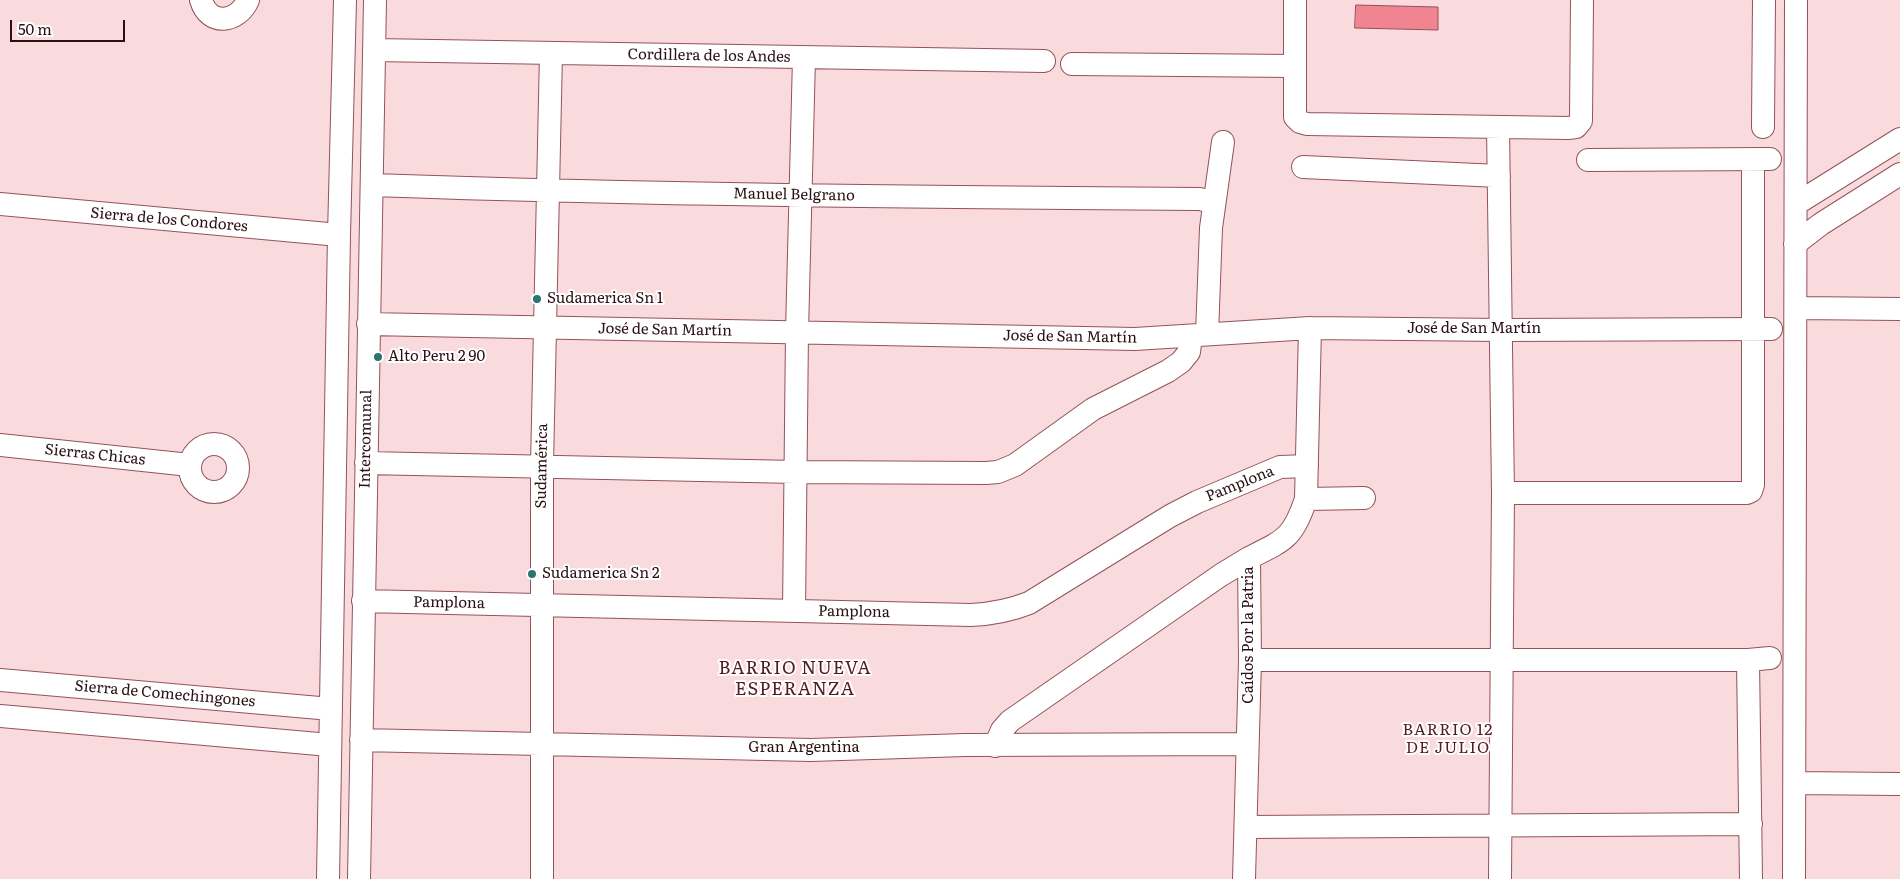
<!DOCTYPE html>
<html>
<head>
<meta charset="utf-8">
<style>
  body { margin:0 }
  #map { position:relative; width:1900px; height:879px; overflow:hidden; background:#fadbdd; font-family:Literata,serif }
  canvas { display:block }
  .scale { position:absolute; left:10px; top:20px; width:115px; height:22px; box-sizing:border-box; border:2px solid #291013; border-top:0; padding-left:6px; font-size:15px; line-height:18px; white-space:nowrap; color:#291013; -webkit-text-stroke:4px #fff; paint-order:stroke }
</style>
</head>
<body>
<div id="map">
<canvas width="1900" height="879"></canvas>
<div class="scale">50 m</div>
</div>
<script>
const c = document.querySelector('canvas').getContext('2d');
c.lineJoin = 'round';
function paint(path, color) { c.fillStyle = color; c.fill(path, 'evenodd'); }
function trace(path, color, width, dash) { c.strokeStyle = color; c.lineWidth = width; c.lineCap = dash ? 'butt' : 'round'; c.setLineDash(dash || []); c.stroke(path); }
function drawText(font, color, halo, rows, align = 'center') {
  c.font = font + ' Literata,serif'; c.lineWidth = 4; c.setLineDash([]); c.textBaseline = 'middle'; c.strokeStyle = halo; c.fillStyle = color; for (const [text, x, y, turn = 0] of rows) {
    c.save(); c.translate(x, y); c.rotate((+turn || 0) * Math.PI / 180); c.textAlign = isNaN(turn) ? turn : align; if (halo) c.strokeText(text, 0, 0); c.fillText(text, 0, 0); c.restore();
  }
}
const building = new Path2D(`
  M1356 5 1438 7V30L1355 28Z`);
const minor = new Path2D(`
  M201 0C209 27 238 23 248 0
  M1295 0V117L1300 122 1307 124 1568 128 1576 127 1581 121 1582 0
  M374 50 1044 61
  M1072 64 1294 66
  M1498 127 1503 493 1500 879
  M1763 127 1764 0
  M1588 160 1770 159
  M1303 167 1499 176
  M372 185C648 195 924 197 1200 199L1214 203
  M0 204 339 235
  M1796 204 1900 139
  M1795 244 1821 224 1900 174
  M1797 308 1900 309
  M368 324 1135 339 1310 328 1501 330 1771 329
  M1207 334 1211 228 1223 142
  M190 468a24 24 0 1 1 48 0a24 24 0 1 1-48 0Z
  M0 445 190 465
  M366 463 796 472 986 473 998 472 1015 465 1093 409 1168 371 1181 362 1189 352 1191 336
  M1503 493H1747L1751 491 1753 485V159
  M1306 499 1364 498
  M363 601 971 615C992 614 1009 611 1029 603L1170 516 1197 502 1280 467 1307 466
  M794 611 797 332 804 58
  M1250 660H1748L1770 658
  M1748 660 1751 879
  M0 680 331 709
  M0 716 330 745
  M361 740 811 750 965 745 1247 744
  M995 746 1002 730 1010 721 1221 575 1249 558
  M1795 783 1900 784
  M1246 827 1751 824
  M328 879 339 235 345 0
  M359 879 375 0
  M542 879V465L551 53
  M1244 879 1250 660 1249 558C1285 540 1293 538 1306 499L1310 328
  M1794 879 1796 0`);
const markers = [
  [537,299,5,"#2a7472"],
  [378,357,5,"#2a7472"],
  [532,574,5,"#2a7472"]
];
const streetNames = [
  ["Cordillera de los Andes",709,56,1],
  ["Manuel Belgrano",794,195,1],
  ["Sierra de los Condores",169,220,5],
  ["José de San Martín",1474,329],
  ["José de San Martín",665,330,1],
  ["José de San Martín",1070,337,1],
  ["Intercomunal",366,439,-89],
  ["Sierras Chicas",95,455,6],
  ["Sudamérica",542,466,-89],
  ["Pamplona",1240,484,-22],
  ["Pamplona",449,603,1],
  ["Pamplona",854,612,1],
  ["Caídos Por la Patria",1249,635,-90],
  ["Sierra de Comechingones",165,694,5],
  ["Gran Argentina",804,748]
];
const poiNames = [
  ["Sudamerica Sn 1",547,299],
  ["Alto Peru 2 90",388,357],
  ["Sudamerica Sn 2",542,574]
];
const neighbourhoodNames = [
  ["BARRIO 12",1448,730],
  ["DE JULIO",1448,748]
];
const quarterNames = [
  ["BARRIO NUEVA",795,669],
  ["ESPERANZA",795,690]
];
paint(building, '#f08491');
trace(building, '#915259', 1);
trace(minor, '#92535a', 24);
trace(minor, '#fff', 22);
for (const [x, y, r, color] of markers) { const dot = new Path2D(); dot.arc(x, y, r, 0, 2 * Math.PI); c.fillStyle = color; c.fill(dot); trace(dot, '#fff', 2); }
drawText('15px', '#291013', '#fff', streetNames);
drawText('15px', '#291013', '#fff', poiNames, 'left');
c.letterSpacing = '1px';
drawText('16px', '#531b24', '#fff', neighbourhoodNames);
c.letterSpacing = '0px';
c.letterSpacing = '1px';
drawText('18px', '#531b24', '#fff', quarterNames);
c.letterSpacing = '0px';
</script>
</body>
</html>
